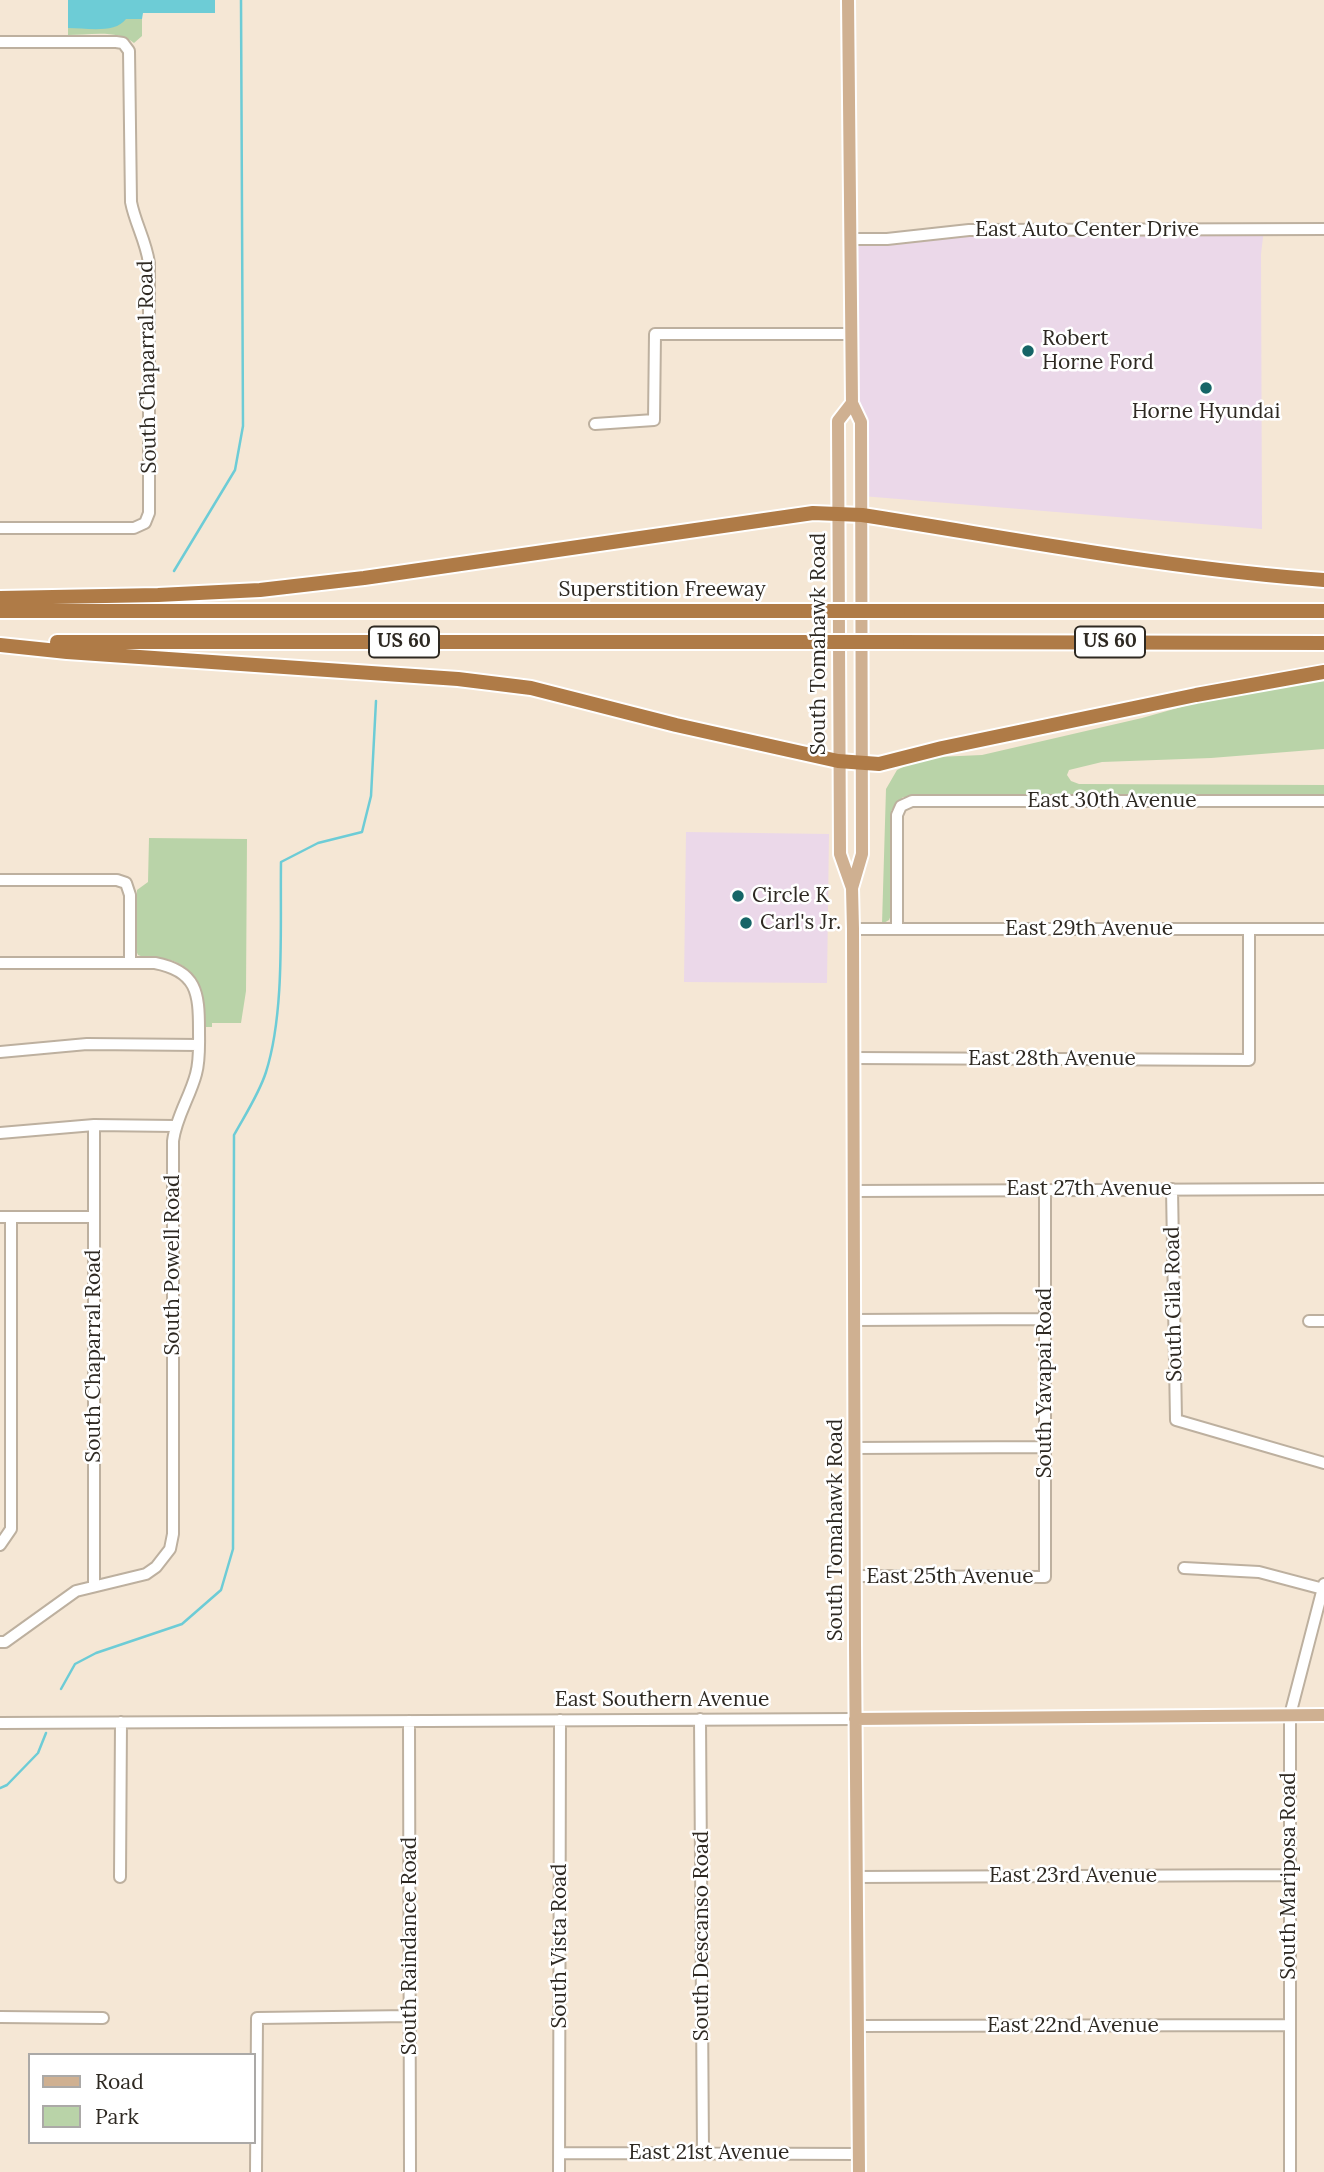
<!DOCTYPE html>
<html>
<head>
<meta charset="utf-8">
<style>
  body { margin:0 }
  #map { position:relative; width:1324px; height:2172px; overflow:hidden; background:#f5e7d5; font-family:Lora,serif }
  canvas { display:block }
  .legend { position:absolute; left:28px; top:2053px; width:228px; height:91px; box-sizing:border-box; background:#fff; border:2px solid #aba9a7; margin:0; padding:9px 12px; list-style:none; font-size:21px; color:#2e2922 }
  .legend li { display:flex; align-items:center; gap:14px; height:35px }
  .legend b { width:35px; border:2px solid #aba9a7 }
</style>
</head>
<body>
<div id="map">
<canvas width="1324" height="2172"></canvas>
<ul class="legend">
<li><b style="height:9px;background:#cfb091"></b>Road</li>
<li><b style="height:19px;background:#b9d3a8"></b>Park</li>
</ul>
</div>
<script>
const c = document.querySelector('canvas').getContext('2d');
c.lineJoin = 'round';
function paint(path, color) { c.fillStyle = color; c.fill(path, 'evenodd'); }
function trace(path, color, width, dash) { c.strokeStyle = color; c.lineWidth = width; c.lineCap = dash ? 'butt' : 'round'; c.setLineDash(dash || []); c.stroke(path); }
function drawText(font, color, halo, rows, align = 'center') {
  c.font = font + ' Lora,serif'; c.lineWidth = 5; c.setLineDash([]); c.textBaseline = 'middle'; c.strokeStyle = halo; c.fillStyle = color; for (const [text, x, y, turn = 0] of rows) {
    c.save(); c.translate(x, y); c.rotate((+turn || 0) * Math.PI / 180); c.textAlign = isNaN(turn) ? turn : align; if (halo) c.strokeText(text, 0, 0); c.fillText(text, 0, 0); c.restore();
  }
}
const commercial = new Path2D(`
  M1264 229 1261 254 1262 529 862 496 861 422 852 403 850 239 927 236Z
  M686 832 829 834 827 983 684 982Z`);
const green = new Path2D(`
  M68 0H215V13H142V36L134 43C118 29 89 35 68 35Z
  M1324 679V749L1211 758 1102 762 1069 770 1067 775 1071 781 1079 784 1324 785V794L903 797 891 811V915L889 920 882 924 886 789 897 770 907 765 937 757 982 755 1142 718 1199 702Z
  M149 838 247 839 246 991 241 1023H212V1027H205C205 999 200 966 166 959 157 957 147 959 138 955L135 948 137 890 148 882Z`);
const water = new Path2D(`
  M68 0H215V13H143L142 19H126C115 34 86 28 68 28Z`);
const stream = new Path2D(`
  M174 571 235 470 243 426 241 0
  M61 1689 75 1664 96 1653 182 1624 221 1590 233 1549 234 1135C245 1115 259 1094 266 1072 285 1012 280 926 281 862L318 843 362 832 371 796 376 701
  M0 1788 7 1785 38 1753 46 1733`);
const minor = new Path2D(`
  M0 42H116L123 43 129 51 131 202C135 223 146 241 149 263V513L145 523 134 528H0
  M850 239H887L969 230 1324 229
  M595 424 654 420 655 334H850
  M0 880H117L126 883 130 895V962
  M853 929H1324
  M897 929V815L901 806 912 801H1324
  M0 963H155C197 971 199 993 199 1030 199 1045 200 1060 196 1074 190 1097 176 1117 173 1141V1534L170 1549 156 1567 146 1574 76 1591 5 1642H0
  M0 1052 87 1044 199 1045
  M854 1058 1249 1060V929
  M94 1125V1586
  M0 1133 94 1125 175 1126
  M1172 1189 1176 1420 1324 1463
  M855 1191 1324 1189
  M0 1217H93
  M855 1320 1045 1319
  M1309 1321H1324
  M855 1448 1045 1447
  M0 1545 11 1529V1217
  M1184 1568 1259 1572 1323 1589
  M854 1576 1045 1577V1189
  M700 1719 703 2153
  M409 1721 410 2172
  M0 1723 855 1719
  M120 1877 121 1722
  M857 1877 1290 1875
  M0 2017 103 2018
  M858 2026 1289 2025
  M559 2153 859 2154
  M256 2172 257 2018 410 2016
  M559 2172 560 1720
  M1290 2172V1715L1324 1584`);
const major = new Path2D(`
  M848 0 852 403 861 422 862 854 852 888
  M852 403 838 421 840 854 852 888 853 929 855 1644 859 2172
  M855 1719 1324 1715`);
const highway = new Path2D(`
  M0 598 158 595 260 590 364 578 813 513 862 515C1016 539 1169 569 1324 580
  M0 611H808
  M898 611H1324
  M57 642H809
  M897 642 1324 643
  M0 645 67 652 458 679 531 688 676 725 838 761 879 764 942 748 1196 695 1324 672`);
const highwayBridge = new Path2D(`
  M808 611H898
  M809 642H897`);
const markers = [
  [1028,351,7,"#166567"],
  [1206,388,7,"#166567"],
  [738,896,7,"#166567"],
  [746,923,7,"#166567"]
];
const shields = [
  [404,642,70],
  [1110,642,70]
];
const shieldNames = [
  ["US 60",404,642],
  ["US 60",1110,642]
];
const streetNames = [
  ["East Auto Center Drive",1087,230],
  ["South Chaparral Road",148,367,-91],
  ["Superstition Freeway",662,590],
  ["South Tomahawk Road",819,644,-90],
  ["East 30th Avenue",1112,801],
  ["East 29th Avenue",1089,929],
  ["East 28th Avenue",1052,1059],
  ["East 27th Avenue",1089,1189],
  ["South Powell Road",173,1265,-90],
  ["South Gila Road",1174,1304,-91],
  ["South Chaparral Road",94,1356,-90],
  ["South Yavapai Road",1045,1383,-90],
  ["South Tomahawk Road",836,1530,-90],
  ["East 25th Avenue",950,1577],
  ["East Southern Avenue",662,1700],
  ["East 23rd Avenue",1073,1876],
  ["South Mariposa Road",1289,1876,-90],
  ["South Descanso Road",702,1936,-90],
  ["South Raindance Road",410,1946,-90],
  ["South Vista Road",560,1946,-90],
  ["East 22nd Avenue",1073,2026],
  ["East 21st Avenue",709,2153]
];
const poiNames = [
  ["Robert",1042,339],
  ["Horne Ford",1042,363],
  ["Horne Hyundai",1206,412,"center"],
  ["Circle K",752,896],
  ["Carl's Jr.",760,923]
];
paint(commercial, '#ebd8e9');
paint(green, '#b9d3a8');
paint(water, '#6dccd6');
trace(stream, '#6dccd6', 2.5);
trace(minor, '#bdb09f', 14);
trace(major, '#fff', 16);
trace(highway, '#fff', 18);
trace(minor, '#fff', 10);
trace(major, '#cfb091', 12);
trace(highway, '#af7b47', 14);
trace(highwayBridge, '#fff', 18, []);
trace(highwayBridge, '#af7b47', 14);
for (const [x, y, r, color] of markers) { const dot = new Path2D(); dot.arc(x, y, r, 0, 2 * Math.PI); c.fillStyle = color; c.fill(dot); trace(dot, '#fff', 2.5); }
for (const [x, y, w] of shields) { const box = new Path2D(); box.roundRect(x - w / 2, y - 15.5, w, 31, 5); c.fillStyle = '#fff'; c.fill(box); trace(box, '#2e2922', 2); }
drawText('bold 19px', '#2e2922', null, shieldNames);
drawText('21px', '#2e2922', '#fff', streetNames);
drawText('21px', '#2e2922', '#fff', poiNames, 'left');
</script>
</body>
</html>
